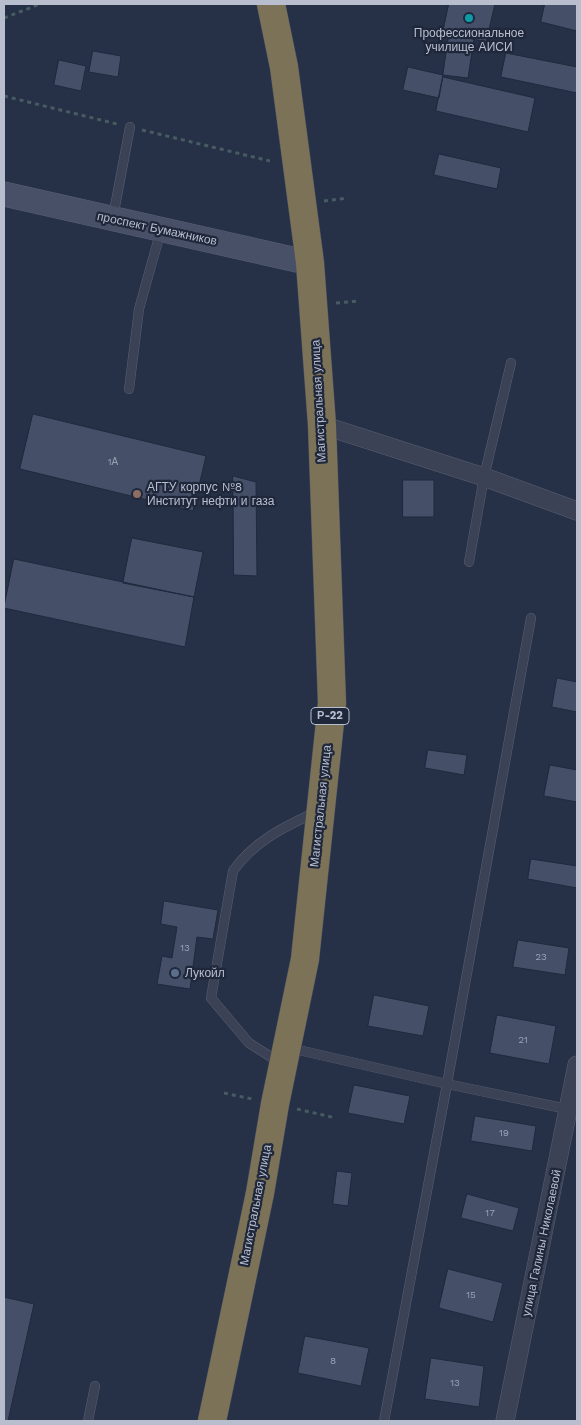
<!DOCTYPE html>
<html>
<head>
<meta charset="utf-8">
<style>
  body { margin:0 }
  #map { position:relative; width:581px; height:1425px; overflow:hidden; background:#263046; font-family:"Work Sans",sans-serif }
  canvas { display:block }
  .frame { position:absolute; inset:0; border:5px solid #b8bece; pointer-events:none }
</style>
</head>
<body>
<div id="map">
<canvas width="581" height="1425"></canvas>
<div class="frame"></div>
</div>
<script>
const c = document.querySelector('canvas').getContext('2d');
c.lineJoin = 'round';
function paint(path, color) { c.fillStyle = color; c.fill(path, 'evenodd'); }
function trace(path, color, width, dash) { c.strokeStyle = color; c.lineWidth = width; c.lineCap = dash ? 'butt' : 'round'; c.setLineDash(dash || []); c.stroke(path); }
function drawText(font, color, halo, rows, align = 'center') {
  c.font = font + ' "Work Sans",sans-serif'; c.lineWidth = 4.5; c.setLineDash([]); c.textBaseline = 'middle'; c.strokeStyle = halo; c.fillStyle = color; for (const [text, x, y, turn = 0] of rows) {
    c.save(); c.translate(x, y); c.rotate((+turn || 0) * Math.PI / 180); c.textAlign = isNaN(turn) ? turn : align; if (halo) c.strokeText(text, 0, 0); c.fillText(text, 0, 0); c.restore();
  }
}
const building = new Path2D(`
  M449 4H495L486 42 443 32Z
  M545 4H577V31L541 22Z
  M449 35 474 39 468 78 443 75Z
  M93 51 121 56 118 77 89 72Z
  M506 53 577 67V93L501 77Z
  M59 60 86 66 81 91 54 85Z
  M408 67 443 75 439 98 403 90Z
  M443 77 535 98 528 132 436 111Z
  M439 154 501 168 497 189 434 175Z
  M33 414 206 456 193 511 20 469Z
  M233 476 256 482 257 576 234 575Z
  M403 480H434V517H403Z
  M132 538 203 552 194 597 123 583Z
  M14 559 194 597 185 647 4 608Z
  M557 678 577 682V712L552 707Z
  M428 750 467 755 464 775 425 768Z
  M550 765 577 770V802L544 796Z
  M531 859 577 866V888L528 879Z
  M164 901 218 910 213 939 197 937 190 989 157 984 162 956 172 958 177 927 161 924Z
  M518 940 569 948 565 975 513 967Z
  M374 995 429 1006 423 1036 368 1026Z
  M497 1015 556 1026 549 1064 490 1053Z
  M354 1085 410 1096 404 1124 348 1113Z
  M475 1116 536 1126 532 1151 471 1141Z
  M337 1171 352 1173 348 1206 333 1204Z
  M467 1194 519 1208 513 1231 461 1218Z
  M448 1269 503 1283 493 1322 439 1308Z
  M4 1297 34 1304 8 1421H4Z
  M305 1336 369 1348 361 1386 298 1373Z
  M431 1358 484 1366 479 1407 425 1399Z`);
const path = new Path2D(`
  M4 18 40 4
  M4 96 117 124
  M142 130 270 161
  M324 201 348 198
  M336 303 358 301
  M224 1093 252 1099
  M297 1109 336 1118`);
const lane = new Path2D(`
  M113 217 130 127
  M129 389 139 309 161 230
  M469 562 484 477 511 363
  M290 1048 447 1084 577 1111
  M279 1062 249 1043 211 998 233 871C254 841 284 827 316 812
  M88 1421 95 1386
  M384 1421 447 1084 531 618`);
const street = new Path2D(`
  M322 425 484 477 577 511
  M505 1421 577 1065`);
const secondary = new Path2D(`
  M4 194 310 263`);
const highway = new Path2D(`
  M212 1421 260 1193 275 1104 305 959 332 703 322 425 310 263 284 67 271 4`);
const markers = [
  [469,18,5,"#0f9aa8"],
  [137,494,5,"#8d6e63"],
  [175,973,5,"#5c6f8a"]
];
const numberNames = [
  ["1А",113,462],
  ["13",185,948],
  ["23",541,957],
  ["21",523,1040],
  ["19",504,1133],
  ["17",490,1213],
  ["15",471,1295],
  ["8",333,1361],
  ["13",455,1383]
];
const shields = [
  [330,716,38]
];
const shieldNames = [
  ["Р-22",330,716]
];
const poiNames = [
  ["Профессиональное",469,33,"center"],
  ["училище АИСИ",469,47,"center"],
  ["АГТУ корпус №8",147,487],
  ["Институт нефти и газа",147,501],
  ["Лукойл",185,973]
];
const streetNames = [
  ["проспект Бумажников",157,229,12],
  ["Магистральная улица",319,401,-93],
  ["Магистральная улица",321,806,-84],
  ["Магистральная улица",256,1205,-79],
  ["улица Галины Николаевой",542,1243,-78]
];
paint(building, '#454f68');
trace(building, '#21293d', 1);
trace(lane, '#596072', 10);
trace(street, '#596072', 19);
trace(secondary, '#596072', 25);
trace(highway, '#454d60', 29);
trace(path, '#475c62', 3, [4, 4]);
trace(lane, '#3b4255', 9);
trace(street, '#3b4255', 18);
trace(secondary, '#485068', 24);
trace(highway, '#7c7257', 28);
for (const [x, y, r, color] of markers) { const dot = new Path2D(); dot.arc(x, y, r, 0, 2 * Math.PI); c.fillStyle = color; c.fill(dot); trace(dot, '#1f273b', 2); }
drawText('10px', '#9ba2b4', null, numberNames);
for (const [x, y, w] of shields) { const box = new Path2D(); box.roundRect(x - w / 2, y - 8.5, w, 17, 4); c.fillStyle = '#1f273b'; c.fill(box); trace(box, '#b8bece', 1); }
drawText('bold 11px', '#b8bece', null, shieldNames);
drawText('12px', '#b8bece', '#1f273b', poiNames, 'left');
drawText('12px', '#b8bece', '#1f273b', streetNames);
</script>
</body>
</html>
